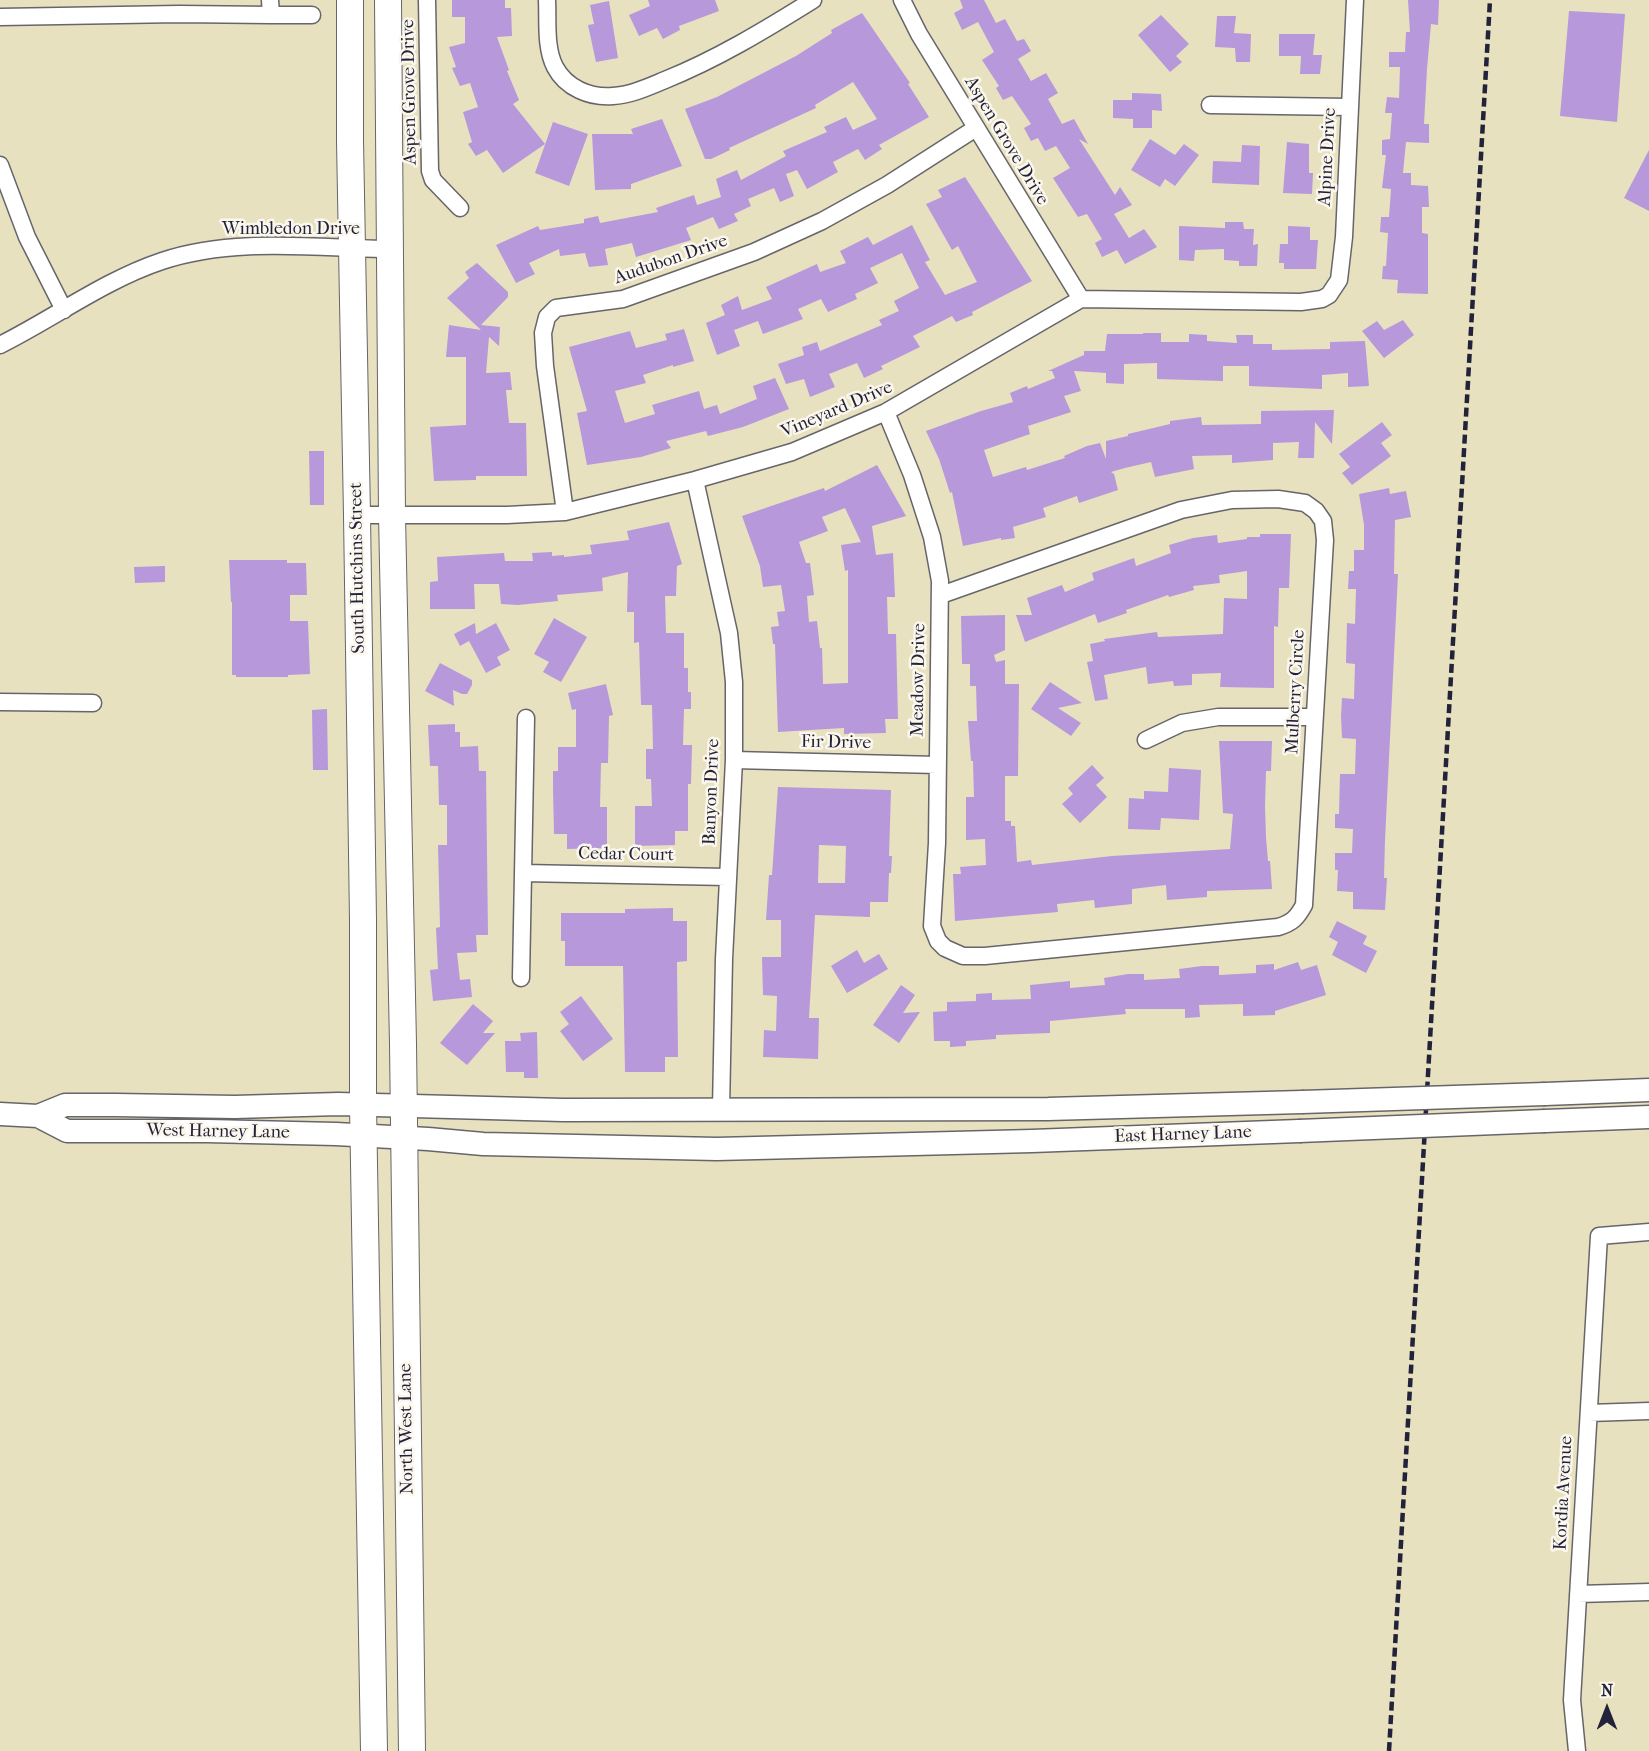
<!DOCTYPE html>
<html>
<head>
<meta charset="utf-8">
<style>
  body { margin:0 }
  #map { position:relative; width:1649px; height:1751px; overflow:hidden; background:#e7e1bf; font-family:"IM FELL French Canon",serif }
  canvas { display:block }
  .north { position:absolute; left:1577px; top:1679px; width:60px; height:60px; -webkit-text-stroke:4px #fbf7ec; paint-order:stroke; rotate:0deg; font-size:16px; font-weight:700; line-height:24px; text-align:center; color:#22223b }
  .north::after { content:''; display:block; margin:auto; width:21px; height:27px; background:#22223b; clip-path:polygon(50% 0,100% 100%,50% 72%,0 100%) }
</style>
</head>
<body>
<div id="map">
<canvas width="1649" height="1751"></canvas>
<div class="north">N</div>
</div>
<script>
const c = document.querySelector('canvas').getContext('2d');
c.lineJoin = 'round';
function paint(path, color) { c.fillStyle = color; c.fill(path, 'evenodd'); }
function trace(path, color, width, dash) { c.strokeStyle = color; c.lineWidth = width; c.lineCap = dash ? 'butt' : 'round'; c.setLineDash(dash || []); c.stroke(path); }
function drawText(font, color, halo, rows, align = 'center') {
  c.font = font + ' "IM FELL French Canon",serif'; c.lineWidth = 5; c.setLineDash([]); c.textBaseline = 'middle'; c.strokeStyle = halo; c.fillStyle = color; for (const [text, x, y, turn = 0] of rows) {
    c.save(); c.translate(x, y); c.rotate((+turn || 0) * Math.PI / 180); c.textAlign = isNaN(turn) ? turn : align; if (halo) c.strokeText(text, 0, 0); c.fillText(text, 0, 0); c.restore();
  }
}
const building = new Path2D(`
  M452 0H505V8H511L512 36 497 37 509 70 507 71 519 100 513 104 545 144 503 173 487 150 476 156 468 144 472 142 463 112 478 107 470 83 460 86 452 68 456 67 449 47 465 43V17H452Z
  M648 0H715L719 11 679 26 680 30 663 39 657 28 639 36 629 15 650 6Z
  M960 0H984L996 23 1005 19 1017 41 1024 39 1031 51 1018 59 1031 81 1046 73 1058 93 1048 99 1062 124 1074 119 1088 144 1079 139 1115 195 1120 187 1132 205 1114 214 1129 238 1144 229 1157 247 1125 264 1117 250 1102 257 1095 243 1102 239 1087 214 1078 217 1053 178 1070 168 1056 146 1045 151 1038 138 1031 141 1024 128 1031 124 1012 96 1003 100 996 88 999 86 982 60 994 52 978 22 962 30 954 13 963 8Z
  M1408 0H1439L1438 25 1431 24 1427 69 1424 124H1429V143L1406 142 1403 173H1411V185L1428 186 1429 207H1422V233L1428 234V294L1397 293 1398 280 1382 279 1383 266H1386L1388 233 1380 232 1381 217H1389L1391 189 1382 188 1386 155H1382V140L1390 139 1392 113H1385L1387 97 1399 98 1400 67H1389V52H1405L1406 32H1410Z
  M609 1 618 58 596 62 588 25 594 24 590 5Z
  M1569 11 1625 14 1617 122 1560 116Z
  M862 13 910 83 908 84 929 117 879 145 882 149 865 160 858 149 833 162 838 172 807 189 797 170 786 174 794 196 780 202 774 188 748 199 751 206 734 214 738 221 719 229 713 217 686 228 691 240 636 257 632 243 605 249 608 265 589 267 585 253 560 256 559 249 529 263 535 274 516 283 496 245 538 226 540 230 584 223V219L598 216 600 223 658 212 656 208 694 195 697 205 721 197 716 179 737 170 741 180 786 156 783 151 827 132 824 127 846 117 853 130 877 119 853 82 815 105 816 108 729 148 730 150 711 159H705L685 109 717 97 796 56 832 33 831 30Z
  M1161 15 1189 44 1176 56 1182 62 1170 72 1138 35Z
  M1217 16H1236L1234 33 1251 34 1250 62H1236L1235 48 1215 47Z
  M1279 34H1315L1313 55H1322L1320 74H1300L1301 56H1279Z
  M1132 93 1161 94 1162 111 1152 110V128H1133V119L1113 118V100H1132Z
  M662 119 682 166 631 184V189L595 190 592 134H633L631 129Z
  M553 122 588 134 569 186 535 173Z
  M1150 139 1175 155 1184 144 1199 155 1175 186 1165 179 1160 187 1131 170Z
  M1287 142 1309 144V173H1313L1312 194 1283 193Z
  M1242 145 1260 146 1259 185 1212 183 1213 161 1241 162Z
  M1649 150V211L1624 198Z
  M965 177 1032 281 972 312 973 315 956 322 952 316 913 336 920 347 881 366 883 369 864 378 857 363 829 374 835 387 810 397 804 379 786 384 778 364 804 355 802 347 817 342 820 351 882 325 879 320 899 311 894 301 919 288 902 253 870 268 878 283 855 294 857 299 828 312 821 299 798 309 803 319 763 334 758 321 734 330 740 346 717 355 706 323 725 315 721 305 738 296 742 310 772 299 766 287 817 264 820 272 846 263 840 251 868 237 873 245 912 225 930 260 925 262 945 295 977 282 958 246 952 250 926 204 942 197 938 190Z
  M1225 222H1243L1244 229H1254L1253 245 1258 244 1257 266H1239V261L1224 260V249L1195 250 1194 261 1179 260V226L1225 228Z
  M1288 226 1310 227V240H1318L1316 269H1284V263H1279L1280 244H1288Z
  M477 263 508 292V297L481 325 500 327 499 346 489 337 486 373 510 372 512 390H506L509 423H526L527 476H476V480L434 481 430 427 466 425V357H446L449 325 481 330 447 298 469 278 465 272Z
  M1403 320 1414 335 1384 358 1362 331 1377 321 1384 330Z
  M684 329 694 361 673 367V365L643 375 646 383 615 391 625 423 655 414 652 405 699 391 704 409 717 405 720 414 757 399 753 386 775 378 789 409 743 427 708 436 706 431 666 441 671 448 641 457 587 465 577 413 587 411 569 347 630 331 636 348 667 340 665 334Z
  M1143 333H1161V342H1189V334L1207 335V341L1237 343 1236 335H1253V344H1272V350L1330 349V342L1365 341 1369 386 1348 387V373L1322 375V389L1249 386V366H1223V381L1157 379V363L1124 364V384L1106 383V373L1074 371 1081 391 1064 396 1071 412 1028 426 1030 434 984 450 993 477 1026 467 1027 470 1065 458 1064 456 1087 446 1100 443 1106 459V441L1128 436V434L1170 424V421L1201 417 1202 425 1261 424V411L1334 410 1332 444 1315 422 1314 458H1298L1299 442 1273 443V460L1232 463V455L1192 456 1194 469 1155 477 1151 462 1125 468 1111 472 1114 474 1118 490 1079 503 1077 496 1043 508 1046 517 1013 527 1015 538 1001 540V538L963 546 952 492 950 493 939 459 926 431 981 411 1013 402 1010 393 1027 386 1028 389 1055 378 1052 371H1048L1084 355V351H1105L1107 334H1143Z
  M1382 422 1392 435 1381 443 1391 456 1352 485 1342 473 1350 467 1339 454Z
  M309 451H324V505H310Z
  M877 465 906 516 872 526 876 555 893 553 895 597H887L888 634H896L898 719H885L886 733 844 734V728L778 732 775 644H773L771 627 779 626 777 612 785 611 781 585 763 587 760 566 742 516 824 488 825 491ZM845 508 861 542 841 545 845 571 848 570V683L823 684 822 648H820L817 621 809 622 807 596 814 595 810 563H806L799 542 828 531 822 517Z
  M1389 488 1390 494 1406 491 1411 517 1395 520 1394 574H1398L1385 840 1384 878H1387L1385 910 1353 909V892L1337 891 1338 870H1335V853H1352L1353 829 1335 828V814H1339L1340 774H1355L1356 739 1342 738 1341 716 1342 698 1354 699 1355 664 1346 663 1347 623 1355 624 1356 589H1348L1349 571H1354V550H1364V525L1359 494Z
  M669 522 682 564 677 566 676 596H665L666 633H684V668H688V692H691V709H684L683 745H692L691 784H688V831H675V845L635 846V806H652L651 779H646V749H653L652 705H641L639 642 634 643V612H627L628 572 602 578 603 591 557 595 558 601 518 605 501 604 499 584H474L475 609H430V582L438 581 437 557 504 553 505 561H533L532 553 552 552V556L564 555V557L592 554 590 545 629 540 627 531Z
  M1260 534H1291L1289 588H1279L1278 627 1274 626V688L1220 687 1221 673 1192 674V685L1174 686 1173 681 1148 684 1146 667 1104 675 1108 699 1095 701 1087 662 1093 661 1090 644 1105 641 1104 639 1157 632 1158 637 1223 634 1224 598 1247 599V571L1219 575 1220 583 1193 586 1194 590 1169 597 1168 595 1126 610 1127 613 1098 623 1095 614 1025 642 1016 615H1032L1027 598 1062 585 1065 592 1094 580 1092 573 1134 558 1136 566 1171 553 1169 545 1193 538 1217 535 1218 543 1247 539V537H1260Z
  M229 560H287V563H306L307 595H290V621H308L310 674 288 675V677H236V675H232V602H231Z
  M165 566V582L135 583 134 567Z
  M1005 615V650L994 655 996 662 1005 660V684H1019L1018 776H1005V821H1011V826H1015L1017 862 1031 860 1032 865 1112 856 1230 849 1233 814 1223 813 1219 741H1272L1271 771H1266L1265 806 1266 837 1268 861H1270L1272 889 1207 891V897L1167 900 1166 885 1132 889V904L1095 908 1094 900 1057 904 1058 912 955 921 953 874H961L960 867 986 865 985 839 966 840V797H974L973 761H971L968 721H977L976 686H970V664H962L961 616Z
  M554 618 587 637 561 682 543 672 549 662 534 654Z
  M475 623 476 634 496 623 510 650 497 657 501 665 486 673 469 641 460 646 454 634Z
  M440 663 472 680V685L467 694H462L453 690 454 706 425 691Z
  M1050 682 1082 703 1058 708 1081 723 1071 736 1031 709Z
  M606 684 613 715 609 716 608 763H601L600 807H607V848L567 849V834H554L553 788V771H558V747H576V709L572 710 568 693Z
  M327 709 328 770H313L312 710Z
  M455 724V732H460V747L478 746 479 771H486L488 935H476L477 952 457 953 460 980 470 979 472 997 433 1001 430 970 438 969 436 928 440 927 438 845H447V805H439L438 766H430L428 725Z
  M1092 765 1104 778 1096 785 1107 797 1080 823 1062 804 1073 794 1068 788Z
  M1169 768 1201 770 1199 820 1161 818 1160 830 1128 829 1129 798 1144 799V791L1168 792Z
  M778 787 891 790 889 856H892L891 873H889L888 902H870V917L815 915 809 1018H819L818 1059 763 1057 764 1030 776 1031 777 996 763 995 762 957H781V920H766L769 875H772ZM819 845 846 846 845 883H818Z
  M673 908V921H687V961L677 962 678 1057H665V1072H625L623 966H565V941H561V913H625V909Z
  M1337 921 1367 936 1363 944 1377 951 1366 973 1332 955 1338 942 1329 937Z
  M857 950 864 963 879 954 888 969 847 993 831 966Z
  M1298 962 1301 970 1317 965 1326 995 1275 1011V1015L1243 1016V1004L1199 1005 1200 1017 1185 1018V1009H1125L1126 1014 1050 1021V1033L996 1035V1039L966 1041V1046L950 1047V1041H934L933 1012 947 1011V1002L976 1001V994L992 993V1000L1031 999 1030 985 1070 981V988L1105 985 1104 978 1128 974H1144V980L1180 978 1179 969 1202 966H1219V975L1256 973V965L1274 964V970Z
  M901 985 915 995 903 1013 920 1012 899 1043 873 1025Z
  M581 996 613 1039 583 1061 560 1031 569 1024 560 1012Z
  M473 1004 493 1021 483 1033H495L467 1065 440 1043Z
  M537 1032 538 1078H524V1072H506L505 1041H521L520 1033Z`);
const street = new Path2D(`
  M427 0 430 171 433 180 460 208
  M547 0C548 21 545 48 555 67 566 88 590 98 613 96 631 95 648 87 665 80 717 59 765 30 813 0
  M902 0 919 34 1081 299
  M271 15H312
  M0 17 179 14 271 15 270 0
  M1210 105 1349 107
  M0 165 27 237 64 310
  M0 345C54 318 105 280 162 261 233 237 316 248 389 249
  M886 412 912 475 932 537 940 581 937 843 932 926 938 941 945 948 963 956H985L1278 927C1292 923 1297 918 1304 905L1325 540 1323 521 1316 511 1305 503 1278 499 1232 500 1181 510 941 595
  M695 480 729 633 734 682V760L724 959 721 1109
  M565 512 545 366 543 333 547 317 556 308 623 299 754 252 822 221 887 185 976 128
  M357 515H507L565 512 695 480 792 452 886 412 1081 299 1301 302 1322 299 1329 295 1339 280 1344 237 1355 0
  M0 702 93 703
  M1146 740 1182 723 1218 717H1314
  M734 760 937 765
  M523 873 727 877
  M521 978 526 718
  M1589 1413 1649 1411
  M1578 1594 1649 1592
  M1577 1751 1572 1700 1599 1236 1649 1232`);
const secondary = new Path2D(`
  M1545 1094 1649 1090
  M0 1114 38 1116 65 1105H116L235 1107 338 1104 563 1110 1048 1109 1302 1102
  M38 1116 67 1131H207L336 1134 428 1139 483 1144 717 1149 1032 1141 1299 1131
  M1545 1121 1649 1117`);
const primary = new Path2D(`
  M350 0V141L357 515 363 920V1105L374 1751
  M388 0 392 515 403 1044 412 1751`);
const rail = new Path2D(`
  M1389 1751 1490 0`);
const secondaryBridge = new Path2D(`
  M1302 1102 1545 1094
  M1299 1131 1545 1121`);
const streetNames = [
  ["Aspen Grove Drive",410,92,-91],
  ["Aspen Grove Drive",1006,141,59],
  ["Alpine Drive",1328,157,-87],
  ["Wimbledon Drive",291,230],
  ["Audubon Drive",671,260,-19],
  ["Vineyard Drive",837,410,-23],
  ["South Hutchins Street",358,568,-91],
  ["Meadow Drive",919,680,-89],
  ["Mulberry Circle",1296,692,-87],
  ["Fir Drive",836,743,1],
  ["Banyon Drive",712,792,-88],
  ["Cedar Court",626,855,1],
  ["West Harney Lane",218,1132,1],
  ["East Harney Lane",1183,1135,-2],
  ["North West Lane",407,1429,-91],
  ["Kordia Avenue",1564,1493,-87]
];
paint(building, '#b798db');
trace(street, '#676569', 19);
trace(secondary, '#676569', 25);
trace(primary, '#676569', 28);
trace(street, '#fff', 16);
trace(secondary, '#fff', 22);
trace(primary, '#fff', 26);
trace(rail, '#22223b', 4.5, [9, 4.5]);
trace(secondaryBridge, '#676569', 25, []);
trace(secondaryBridge, '#fff', 22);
drawText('18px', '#22223b', '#fbf7ec', streetNames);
</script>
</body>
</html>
